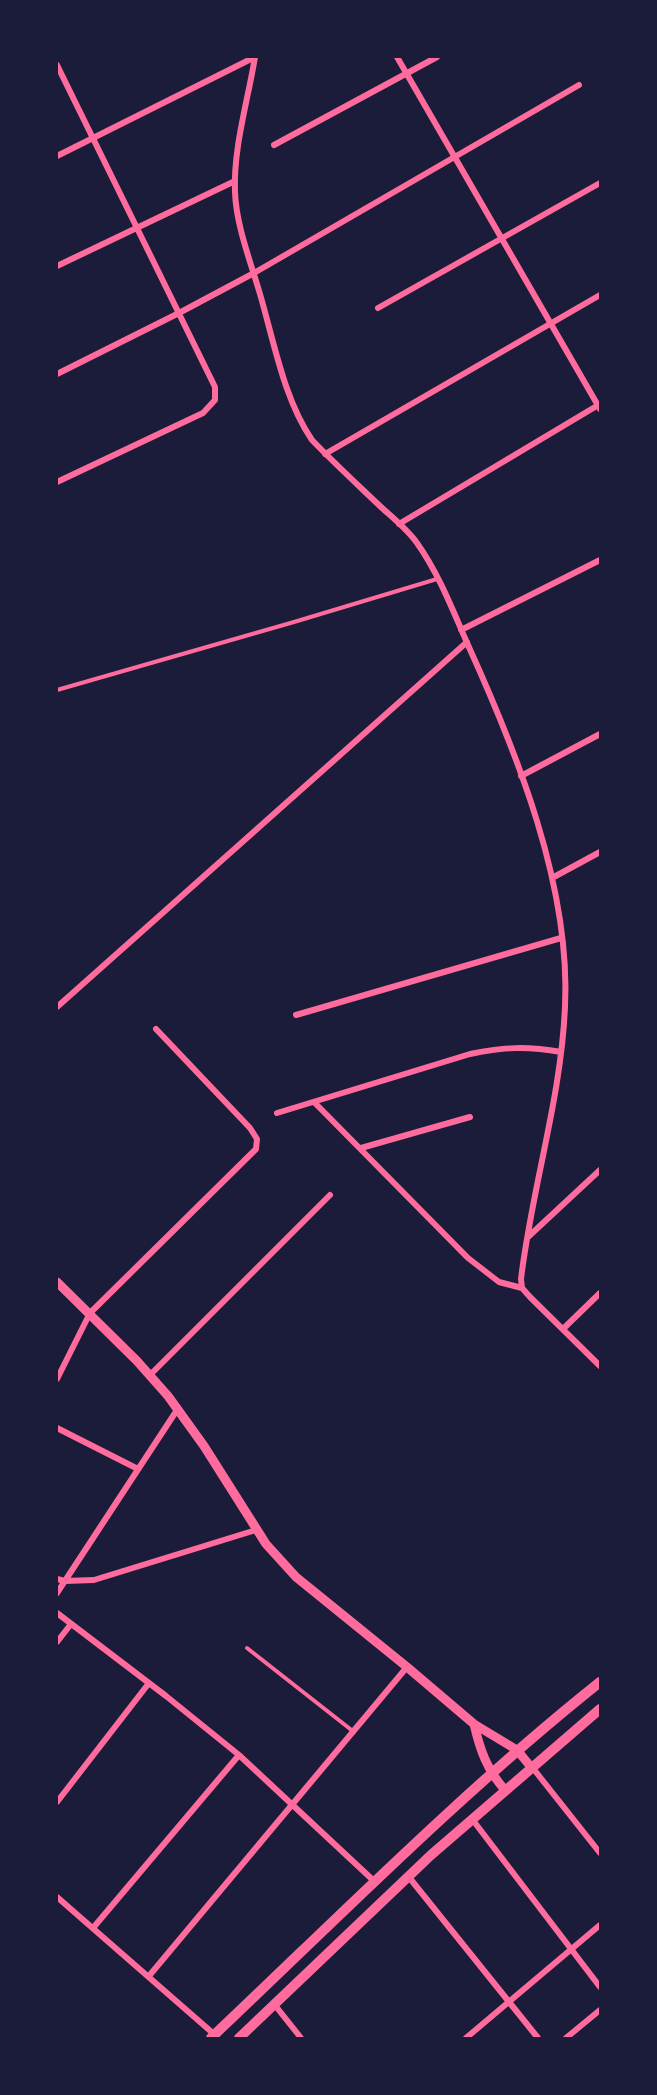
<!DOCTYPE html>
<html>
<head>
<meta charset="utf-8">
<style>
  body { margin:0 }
  #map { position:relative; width:657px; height:2095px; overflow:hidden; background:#1b1b3a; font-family:Montserrat,sans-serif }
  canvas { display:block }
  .frame { position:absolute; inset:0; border:58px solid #1b1b3a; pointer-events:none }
</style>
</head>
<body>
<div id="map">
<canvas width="657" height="2095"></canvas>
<div class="frame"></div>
</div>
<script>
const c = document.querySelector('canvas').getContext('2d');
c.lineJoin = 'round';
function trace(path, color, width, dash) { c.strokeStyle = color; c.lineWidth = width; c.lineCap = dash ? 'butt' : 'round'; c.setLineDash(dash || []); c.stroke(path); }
const service = new Path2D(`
  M57 690 294 622 437 579
  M247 1648 354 1732`);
const minor = new Path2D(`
  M255 57C248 100 233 149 235 192 236 225 251 263 260 294 274 342 284 399 312 440 334 463 358 485 381 507 393 518 407 529 417 543 439 574 453 611 468 645 517 753 571 887 565 1007 561 1099 532 1187 521 1279L522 1288 530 1297 600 1366
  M397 57 600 409
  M57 65 215 387V400L203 413 57 482
  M274 145 437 57
  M57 156 255 57
  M57 266 235 181
  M378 308 600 183
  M57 374 179 313 254 273 579 85
  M325 454 600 295
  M399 524 600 404
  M461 630 600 560
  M521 776 600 734
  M552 878 600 852
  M57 1007 467 642
  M296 1015 561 938
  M314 1102 468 1258 499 1282 522 1288
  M277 1113 470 1054C503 1047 527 1046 561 1052
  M361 1148 470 1117
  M528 1237 600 1170
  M563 1329 600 1293
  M150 1375 330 1195
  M57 1379 90 1313 256 1149 257 1139 250 1128 156 1029
  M57 1428 138 1469
  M57 1579 65 1581 94 1580 256 1530
  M57 1593 177 1410
  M57 1613 166 1696 239 1755 374 1881
  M57 1642 71 1624
  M532 1767 600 1853
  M57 1802 149 1683
  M472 1819 600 1987
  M408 1876 538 2038
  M57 1897 215 2035
  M93 1928 239 1755
  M149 1976 407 1667
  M274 2004 301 2038
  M466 2038 600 1925
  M566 2038 600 2010`);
const tertiary = new Path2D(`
  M57 1282 137 1361 168 1396 204 1446 266 1544 296 1577 407 1667 474 1724 517 1750 531 1767
  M474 1724C480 1750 487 1770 505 1790`);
const primary = new Path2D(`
  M211 2038C339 1917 462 1792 600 1682
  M239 2038 431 1855 600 1709`);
trace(service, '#ff6b9d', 4);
trace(minor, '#ff6b9d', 6);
trace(tertiary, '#ff6b9d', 9);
trace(primary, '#ff6b9d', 10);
</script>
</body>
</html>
